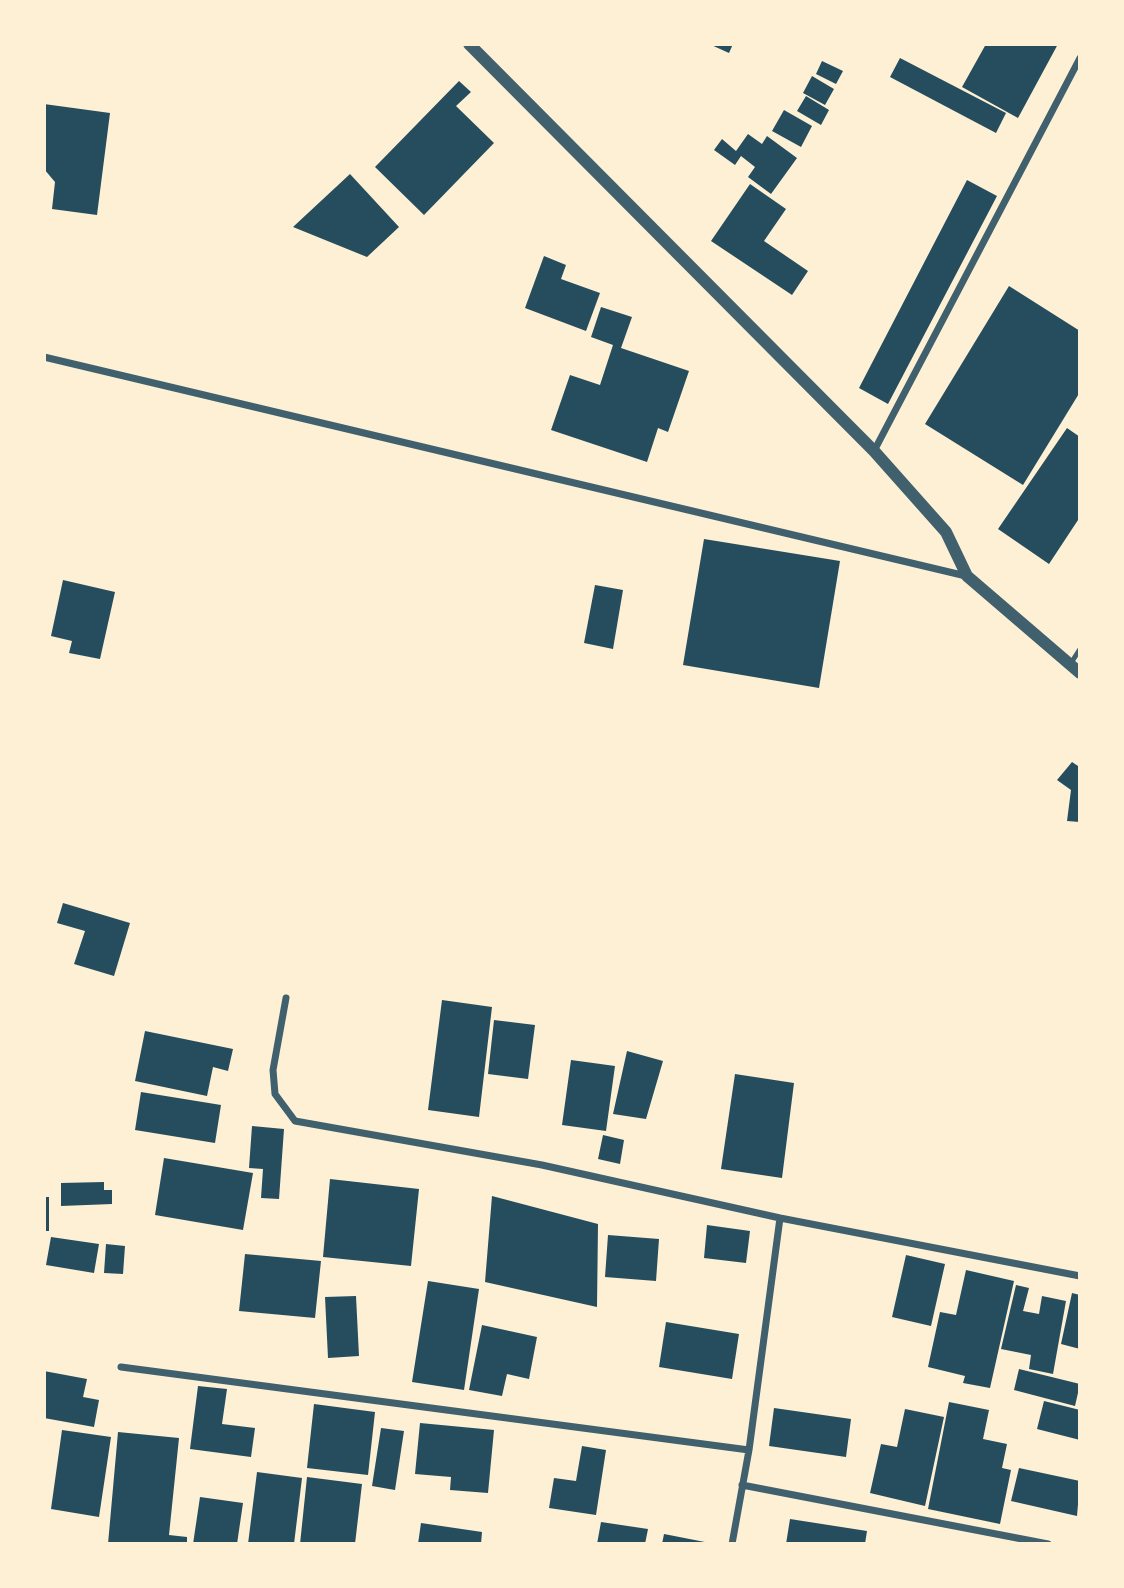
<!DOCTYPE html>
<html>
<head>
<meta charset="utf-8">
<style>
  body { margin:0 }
  #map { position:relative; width:1124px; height:1588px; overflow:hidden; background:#fdf0d5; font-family:Poppins,sans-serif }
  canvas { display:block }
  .frame { position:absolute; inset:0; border:46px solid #fdf0d5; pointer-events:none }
</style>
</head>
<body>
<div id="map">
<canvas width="1124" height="1588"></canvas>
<div class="frame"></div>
</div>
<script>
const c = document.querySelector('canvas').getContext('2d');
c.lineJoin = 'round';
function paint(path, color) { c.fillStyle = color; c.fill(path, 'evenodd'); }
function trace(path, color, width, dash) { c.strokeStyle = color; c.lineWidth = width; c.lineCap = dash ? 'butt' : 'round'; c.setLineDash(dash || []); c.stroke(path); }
const building = new Path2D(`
  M709 44H733L729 53Z
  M986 44H1058L1018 118 962 87Z
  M900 58 1006 113 996 133 890 77Z
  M822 61 843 71 836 84 816 74Z
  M812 76 834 89 825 105 803 93Z
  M459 81 471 92 456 106 494 143 424 215 375 167Z
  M806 96 829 110 821 125 797 111Z
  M44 104 110 113 97 215 52 209 55 182 44 169Z
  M784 110 812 126 801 147 772 131Z
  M748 134 762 144 767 136 797 158 771 194 748 177 755 167 741 156 735 165 714 150 722 139 736 151Z
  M350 174 399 227 367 257 293 227Z
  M967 180 997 196 888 404 859 388Z
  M750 184 786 209 764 241 808 271 792 295 711 241Z
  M544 256 566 265 561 279 600 293 586 331 525 308Z
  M1009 286 1080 331V392L1023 485 925 424Z
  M601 307 632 317 621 348 689 371 668 432 658 428 647 462 551 430 570 375 600 385 613 345 591 337Z
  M1067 428 1080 437V517L1049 564 998 529Z
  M704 539 840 561 819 688 683 665Z
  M63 580 115 592 100 659 69 653 72 641 51 636Z
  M595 585 623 590 613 649 584 643Z
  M1072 762 1078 766 1080 764V822L1067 821 1071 790 1057 780Z
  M63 903 130 923 114 976 74 964 85 931 57 923Z
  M442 1000 492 1007 479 1117 428 1110Z
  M494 1020 535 1025 528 1079 488 1074Z
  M145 1031 233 1049 228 1071 213 1067 207 1096 135 1081Z
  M627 1051 663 1061 646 1119 613 1114Z
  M571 1060 615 1066 606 1131 562 1125Z
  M735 1074 794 1083 782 1178 721 1169Z
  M141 1092 221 1105 215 1143 135 1130Z
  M252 1126 284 1129 279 1199 261 1198 263 1169 249 1168Z
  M603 1135 624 1140 620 1164 598 1159Z
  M164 1158 253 1173 243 1230 155 1215Z
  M330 1179 419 1189 411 1266 323 1257Z
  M104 1182V1190H112V1204L61 1206V1183Z
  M492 1196 598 1224 597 1307 485 1282Z
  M44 1197H49V1231H44Z
  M707 1225 750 1231 746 1263 704 1258Z
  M608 1235 659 1239 656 1281 605 1277Z
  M51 1237 99 1244 94 1273 46 1265Z
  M106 1244 125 1246 123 1274 104 1273Z
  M245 1254 321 1261 315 1318 239 1311Z
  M906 1255 945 1264 931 1326 892 1317Z
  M966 1270 1014 1281 990 1388 963 1383 965 1376 928 1367 940 1312 956 1315Z
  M428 1281 479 1289 464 1390 412 1382Z
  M1016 1285 1029 1288 1023 1311 1039 1314 1042 1296 1066 1301 1053 1374 1029 1369 1031 1355 1001 1349Z
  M1072 1293 1080 1295V1349L1061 1344Z
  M356 1296 359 1356 328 1358 325 1297Z
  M666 1322 739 1334 732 1379 659 1367Z
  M482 1325 537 1337 529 1379 507 1374 502 1396 469 1390Z
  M1019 1369 1080 1384 1075 1406 1014 1390Z
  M44 1371 87 1379 83 1397 99 1400 94 1427 44 1418Z
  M198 1386 227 1389 222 1424 255 1428 251 1457 190 1449Z
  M1044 1401 1080 1410V1440L1037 1429Z
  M949 1402 989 1410 983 1439 1007 1444 1002 1468 1011 1470 1000 1524 928 1509Z
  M314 1404 375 1412 368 1475 307 1468Z
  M774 1408 851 1419 846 1457 769 1446Z
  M905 1409 944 1417 925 1506 870 1493 881 1444 897 1447Z
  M420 1423 494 1430 488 1493 450 1490 451 1477 415 1474Z
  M381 1428 404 1431 395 1490 372 1486Z
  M62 1430 111 1437 99 1517 51 1509Z
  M118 1432 179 1438 169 1535 187 1537V1544H108Z
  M582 1446 606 1450 596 1515 549 1508 554 1478 576 1481Z
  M1019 1468 1080 1481 1077 1516 1011 1501Z
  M257 1472 302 1478 294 1544H248Z
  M307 1477 362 1484 355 1544H300Z
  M200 1497 243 1503 237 1544H193Z
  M790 1519 867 1531 865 1544H786Z
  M601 1522 648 1529 645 1544H597Z
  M421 1523 482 1532 481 1544H418Z
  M664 1534 710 1543 709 1544H662Z`);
const service = new Path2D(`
  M1071 663 1080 649`);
const minor = new Path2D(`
  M44 357 966 576
  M874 451 1080 58
  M286 998 273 1070 275 1094 295 1121 542 1165 780 1218 1080 1276
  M121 1367 749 1450
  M742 1485 1048 1544
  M732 1544 749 1450 780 1218`);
const tertiary = new Path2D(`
  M469 44 874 451 946 532 967 576 1080 673`);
paint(building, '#264d5e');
trace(service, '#3f606c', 5);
trace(minor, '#3f606c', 7);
trace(tertiary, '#3f606c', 12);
</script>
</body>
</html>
